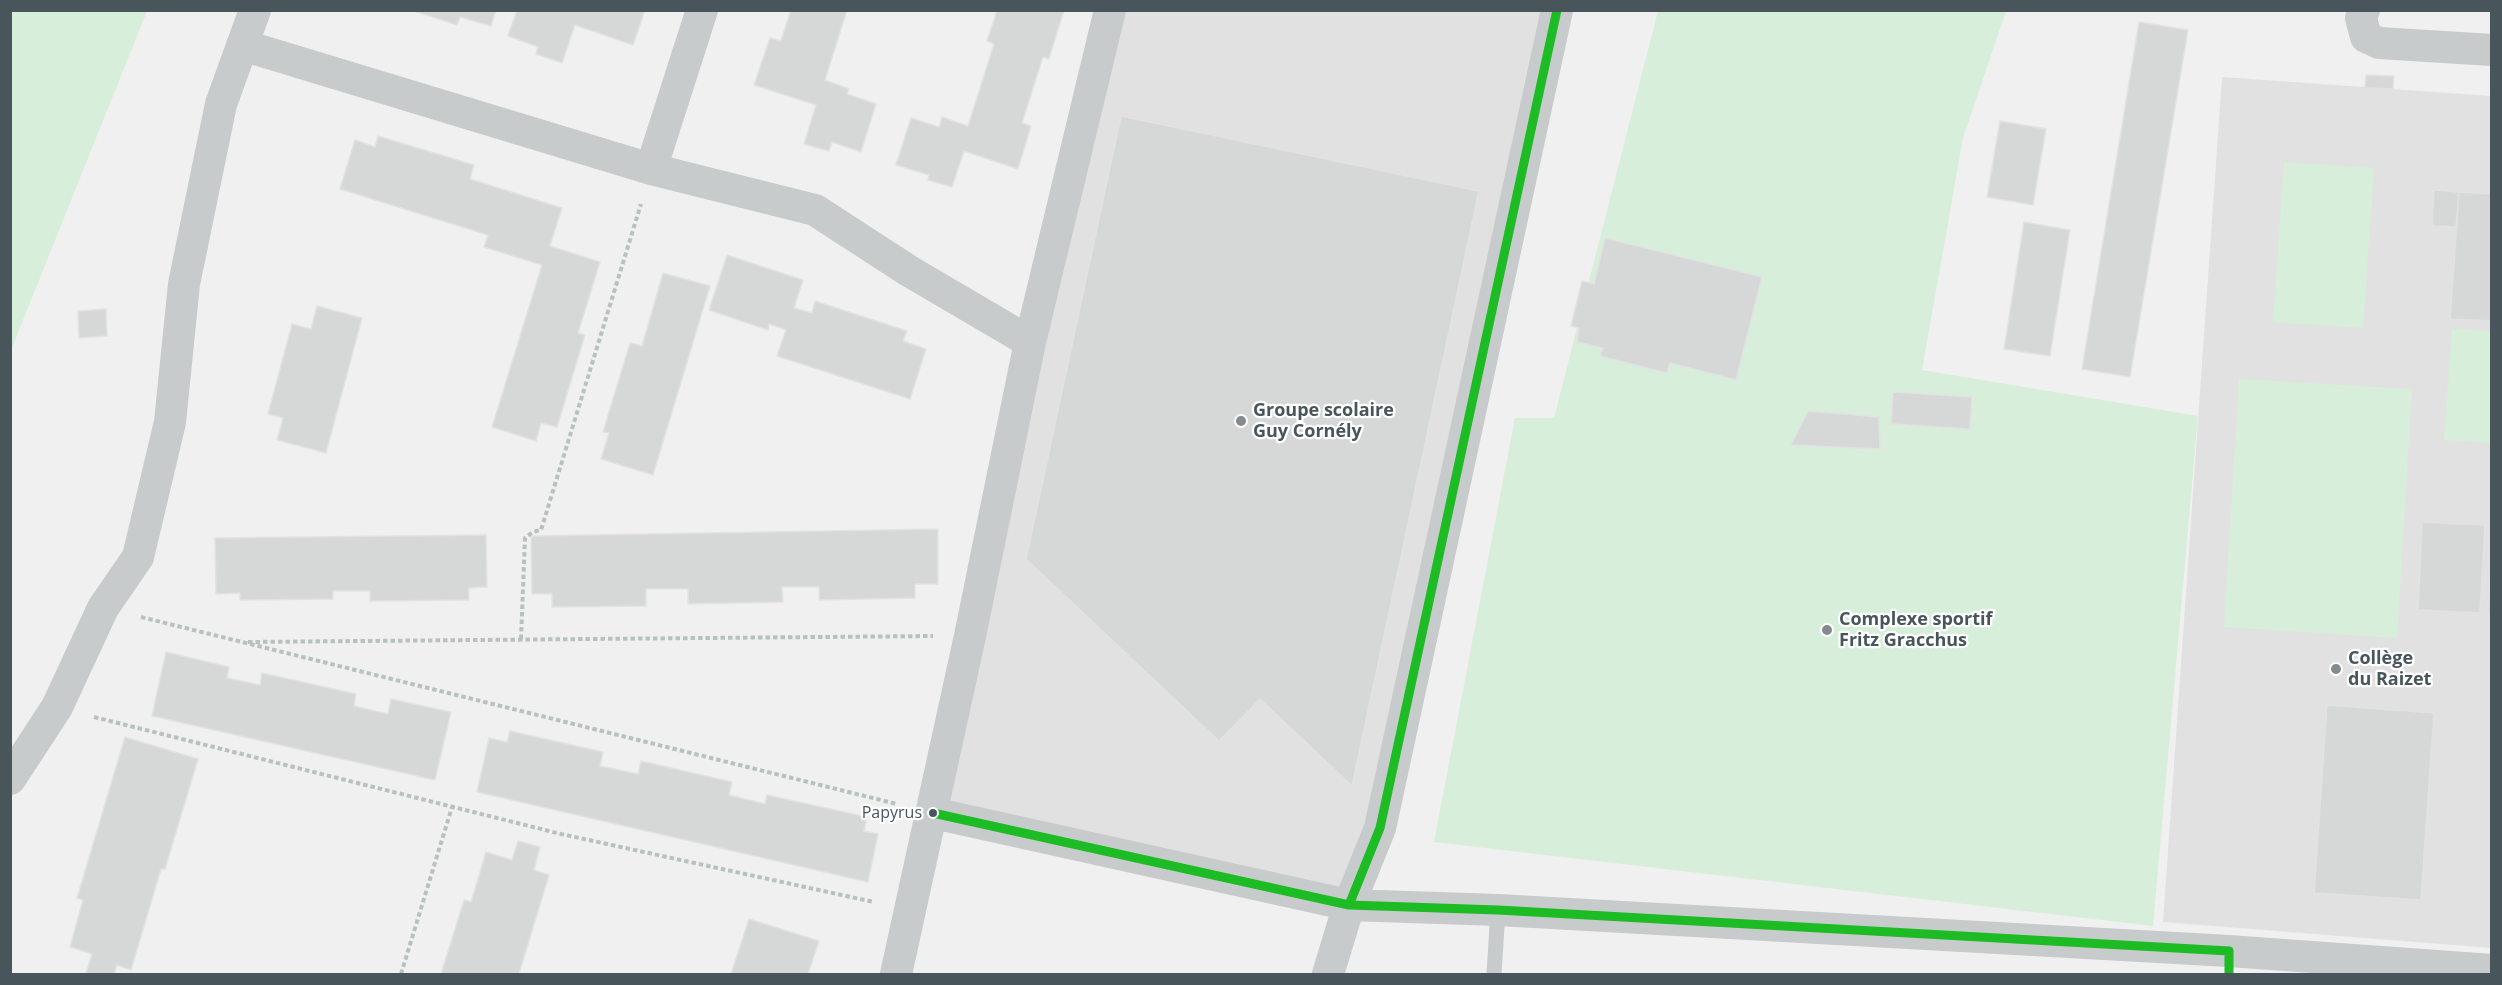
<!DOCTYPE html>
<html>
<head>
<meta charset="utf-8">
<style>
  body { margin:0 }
  #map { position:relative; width:2502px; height:985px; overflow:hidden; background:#f0f0f0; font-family:"Open Sans",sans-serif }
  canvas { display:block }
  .frame { position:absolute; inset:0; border:12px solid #48555b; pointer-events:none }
</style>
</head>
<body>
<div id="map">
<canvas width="2502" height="985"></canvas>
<div class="frame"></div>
</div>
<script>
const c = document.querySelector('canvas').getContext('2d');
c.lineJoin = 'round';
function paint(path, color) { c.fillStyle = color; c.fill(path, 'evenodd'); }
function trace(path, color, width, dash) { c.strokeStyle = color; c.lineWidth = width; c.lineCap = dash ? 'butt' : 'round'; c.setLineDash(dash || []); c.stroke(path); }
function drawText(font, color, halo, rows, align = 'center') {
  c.font = font + ' "Open Sans",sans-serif'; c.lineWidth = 4.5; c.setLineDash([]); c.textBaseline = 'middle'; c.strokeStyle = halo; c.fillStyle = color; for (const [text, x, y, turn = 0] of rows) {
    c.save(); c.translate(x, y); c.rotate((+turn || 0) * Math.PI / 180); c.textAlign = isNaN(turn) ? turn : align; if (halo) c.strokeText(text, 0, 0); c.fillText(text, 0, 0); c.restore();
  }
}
const education = new Path2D(`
  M1110 11H1557L1349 905 933 813Z
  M2222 77 2491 96V948L2163 922Z`);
const green = new Path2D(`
  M11 10 147 11 11 350 10 11Z
  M1658 11H2006L1963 138 1922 370 2198 416 2153 926 1434 842 1515 418H1554Z
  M2284 162 2374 168 2363 328 2273 322Z
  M2452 329 2491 331V443L2444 440Z
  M2239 379 2412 389 2397 638 2224 627Z`);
const building = new Path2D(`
  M411 10H496L491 26 460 17 457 25Z
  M517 10H645L633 45 575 25 562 63 536 54 538 47 508 36Z
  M791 10H847L825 80 849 89 847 94 876 104 861 152 832 142 829 151 804 144 816 105 754 85 770 38 781 41Z
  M997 10H1064L1049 59 1043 57 1022 123 1031 126 1018 169 964 151 952 187 928 180 929 175 896 165 911 118 939 127 942 117 968 126 994 44 987 41Z
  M2139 22 2188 30 2130 377 2082 369Z
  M2366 75 2394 76 2393 89 2365 88Z
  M1121 116 1479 191 1352 786 1260 699 1219 741 1026 559Z
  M2000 121 2046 129 2033 205 1987 197Z
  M378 136 474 165 470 179 562 208 550 246 600 262 578 333 585 335 557 427 541 423 536 441 492 427 542 265 484 247 488 235 340 189 355 140 375 147Z
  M2434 190 2459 192 2456 227 2432 226Z
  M2459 192 2492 194V321L2450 319Z
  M2024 222 2070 230 2050 356 2004 349Z
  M1605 238 1762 277 1736 380 1670 363 1667 373 1600 356 1603 348 1577 342 1579 328 1571 326 1582 281 1594 284Z
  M727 255 803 280 794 308 812 313 815 301 907 331 903 341 926 349 910 399 777 356 786 330 769 324 768 330 709 310Z
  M663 273 710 286 653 475 601 459 609 433 603 432 630 343 642 346Z
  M317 306 362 318 326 453 277 440 283 418 268 414 292 324 311 329Z
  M106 309 107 336 79 338 78 311Z
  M1893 392 1972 397 1970 429 1891 424Z
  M1808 411 1879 417 1880 449 1791 445Z
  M2422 522 2485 525 2480 613 2418 610Z
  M938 529V584H915V598L819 600V587H782L783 602 688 604V589H646V606L552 607V594H532L531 536Z
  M486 535 487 587 469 588V600L370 601V591H333V599L240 600V593L216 594 215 538Z
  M2492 542V613L2488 612Z
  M166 652 229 667 227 678 260 685 262 673 356 694 354 706 388 714 391 699 451 712 435 780 152 716Z
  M2327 705 2434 713 2421 900 2314 893Z
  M510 731 603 752 600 766 638 774 641 761 732 782 729 795 765 804 767 795 867 817 864 831 878 834 868 882 477 792 489 738 507 742Z
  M125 737 198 759 165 869H161L131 970 117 965 114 974H90L86 973 92 954 70 947 83 900 77 898Z
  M518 841 540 847 534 870 549 875 519 974H441L464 900 471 902 486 852 512 860Z
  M749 919 819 941 808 974H731Z`);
const path = new Path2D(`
  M141 617 897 804
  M521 639 525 538 533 532 541 530 641 204
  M248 642 933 636
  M94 717 561 834 874 902
  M401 974 452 807`);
const lane = new Path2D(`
  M1494 974 1498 910`);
const street = new Path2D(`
  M2364 10 2361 18 2366 37 2379 43 2492 50
  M242 45 651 169 815 210 909 271 1030 342
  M651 169 702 10
  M10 779 57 707 103 608 138 557 170 422 184 284 221 104 255 10
  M933 813 1349 905 1498 910 2229 951 2492 970
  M896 974 970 636 1030 342 1110 10
  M1328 974 1349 905 1380 828 1557 10`);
const bus1 = new Path2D(`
  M933 813 1349 905 1498 910 2229 951V974
  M1349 905 1380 828 1557 10`);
const markers = [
  [1241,421,6,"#838b8f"],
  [1827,630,6,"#838b8f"],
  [2336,669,6,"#838b8f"],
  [933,813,5,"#48555b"]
];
const busNames = [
  ["Papyrus",922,813]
];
const poiNames = [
  ["Groupe scolaire",1253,411],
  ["Guy Cornély",1253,432],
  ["Complexe sportif",1839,620],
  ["Fritz Gracchus",1839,641],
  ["Collège",2348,659],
  ["du Raizet",2348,680]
];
paint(education, '#e2e1e1');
paint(green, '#d6eeda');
paint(building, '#d6d8d8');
trace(building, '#e1e2e3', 1.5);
trace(path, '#b7c2bd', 4, [4.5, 3]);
trace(lane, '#c7cbcc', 15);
trace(street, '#c7cbcc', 32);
trace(bus1, '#1dbb24', 9);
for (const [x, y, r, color] of markers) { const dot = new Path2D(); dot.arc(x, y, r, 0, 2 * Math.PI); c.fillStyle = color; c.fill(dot); trace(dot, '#fff', 2); }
drawText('16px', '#48555b', '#fff', busNames, 'right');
drawText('bold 18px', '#48555b', '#fff', poiNames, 'left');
</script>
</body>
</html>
